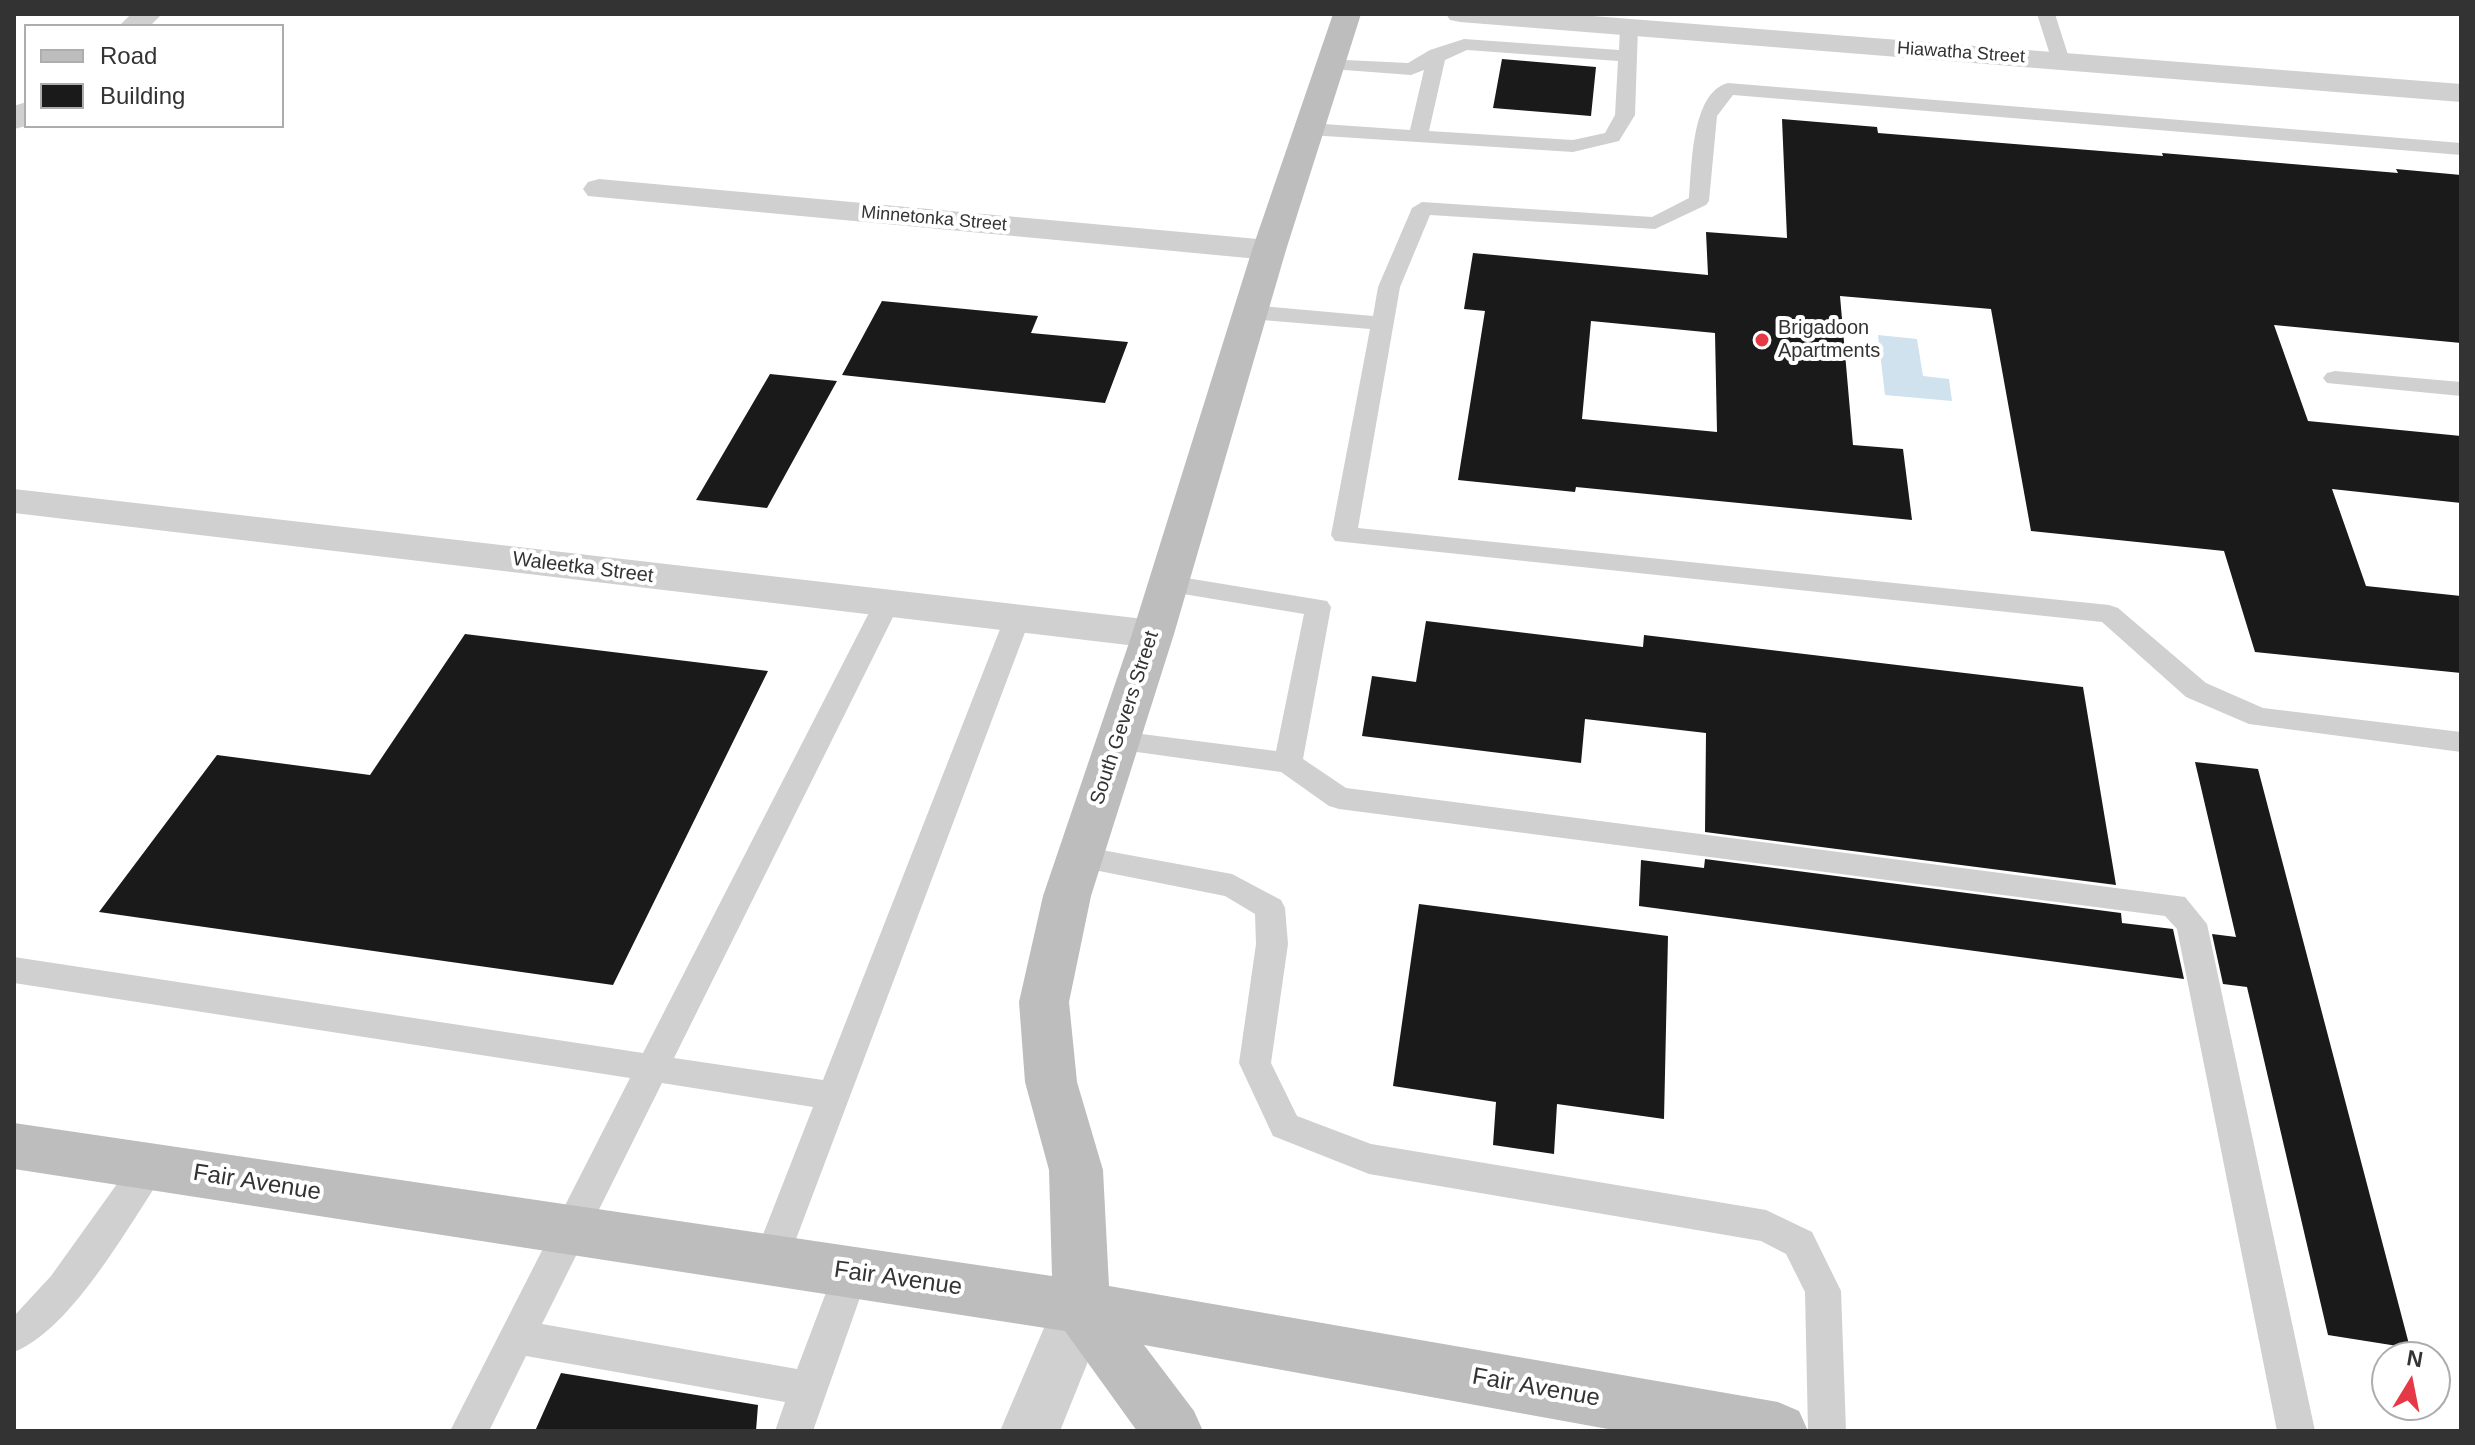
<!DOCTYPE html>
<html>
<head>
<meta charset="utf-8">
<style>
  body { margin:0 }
  #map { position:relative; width:2475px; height:1445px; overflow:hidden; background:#fff; font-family:Helvetica,sans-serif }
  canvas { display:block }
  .frame { position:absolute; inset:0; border:16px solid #333; pointer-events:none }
  .legend { position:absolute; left:24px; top:24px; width:260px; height:104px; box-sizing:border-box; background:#fff; border:2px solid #adadad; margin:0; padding:10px 14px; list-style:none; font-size:24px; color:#333 }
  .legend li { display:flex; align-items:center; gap:16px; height:40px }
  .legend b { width:40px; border:2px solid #adadad }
  .north { position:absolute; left:2371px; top:1341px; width:80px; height:80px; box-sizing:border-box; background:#fff; border:2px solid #adadad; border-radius:50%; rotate:10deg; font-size:22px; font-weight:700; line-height:32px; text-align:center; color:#333 }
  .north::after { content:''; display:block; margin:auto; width:28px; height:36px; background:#e63946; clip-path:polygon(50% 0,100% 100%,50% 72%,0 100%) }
</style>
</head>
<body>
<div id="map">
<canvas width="2475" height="1445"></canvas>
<div class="frame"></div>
<ul class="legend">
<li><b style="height:10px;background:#bdbdbd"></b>Road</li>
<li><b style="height:22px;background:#1a1a1a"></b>Building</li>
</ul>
<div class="north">N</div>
</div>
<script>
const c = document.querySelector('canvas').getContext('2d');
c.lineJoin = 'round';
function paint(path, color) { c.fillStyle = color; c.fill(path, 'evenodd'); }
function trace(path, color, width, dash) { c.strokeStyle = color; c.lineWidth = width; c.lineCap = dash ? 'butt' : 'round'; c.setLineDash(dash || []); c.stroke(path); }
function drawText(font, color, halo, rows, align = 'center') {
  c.font = font + ' Helvetica,sans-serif'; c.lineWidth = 8; c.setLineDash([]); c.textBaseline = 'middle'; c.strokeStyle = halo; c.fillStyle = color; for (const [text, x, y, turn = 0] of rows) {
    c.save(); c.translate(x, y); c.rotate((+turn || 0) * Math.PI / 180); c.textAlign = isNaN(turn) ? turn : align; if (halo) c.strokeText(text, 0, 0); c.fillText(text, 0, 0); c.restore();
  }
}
const water = new Path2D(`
  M1878 335 1917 339 1923 376 1949 379 1952 401 1885 395Z`);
const building = new Path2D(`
  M1502 59 1596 67 1591 116 1493 108Z
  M1782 119 1877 127 1878 133 2163 156 2162 153 2398 173 2396 169 2461 175V343L2274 325 2308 421 2461 436V503L2332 489 2366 586 2461 596V673L2255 652 2224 551 2031 531 1991 309 1840 296 1853 445 1903 449 1912 520 1576 487 1575 492 1458 480 1485 311 1464 309 1473 253 1708 275 1706 232 1787 238ZM1591 321 1715 333 1717 432 1582 419Z
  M882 301 1038 316 1031 333 1128 342 1105 403 842 375Z
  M770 374 837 381 767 508 696 500Z
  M1426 621 1643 647 1644 635 2083 687 2116 885 1705 832 1706 733 1585 719 1581 763 1362 736 1372 676 1416 682Z
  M465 634 768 671 613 985 99 912 217 755 370 775Z
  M2195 762 2258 769 2410 1348 2328 1335 2247 987 2223 984 2212 934 2236 937Z
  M1705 859 2121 913 2122 923 2173 929 2184 979 1639 906 1641 860 1704 868Z
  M1419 904 1668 936 1664 1119 1557 1104 1554 1154 1493 1145 1496 1102 1393 1086Z
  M561 1373 758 1405 756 1431H535Z`);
const lane = new Path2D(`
  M2037 14H2055L2070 61 2068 65 2061 67 2052 61Z
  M1629 22 1638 27 1635 115 1619 141 1573 152 1309 135 1299 129 1309 123 1410 130 1424 70 1411 75 1331 69 1322 63 1324 59 1408 63 1430 50 1464 39 1619 50 1620 27ZM1467 50 1618 61 1615 115 1605 133 1573 140 1429 131 1445 60Z
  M1728 83 2461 143V155L1733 95 1717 116 1709 201 1706 205 1655 229 1430 215 1400 287 1358 528 2109 605 2118 608 2206 683 2263 708 2461 732V752L2249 724 2186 697 2102 622 1335 541 1331 535 1370 329 1250 319 1242 317 1239 312 1242 307 1250 305 1373 316 1378 287 1412 208 1422 202 1652 217 1689 198C1692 167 1691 92 1728 83Z
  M2335 371 2461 382V396L2327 383 2323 378 2327 373Z
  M1168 575 1327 601 1331 607 1303 759 1346 788 2185 897 2207 924 2315 1431H2277L2177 929 2165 916 1339 809 1329 806 1281 772 1108 748 1104 741 1108 734 1118 731 1276 751 1304 614 1159 590 1155 584 1159 578Z
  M887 594 896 597 900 603 674 1058 823 1080 1004 619 1008 613 1017 610 1026 613 1030 619 784 1271 771 1276 758 1271 753 1260 813 1107 662 1083 542 1324 797 1369 838 1261 851 1256 864 1261 869 1272 813 1431H775L785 1402 526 1356 489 1431H450L630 1078 14 983V957L643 1053 874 603 878 597Z
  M1080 846 1232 874 1281 900 1285 908 1288 944 1271 1063 1297 1116 1371 1144 1766 1210 1812 1232 1841 1291 1846 1431H1808L1805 1292 1786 1254 1761 1241 1369 1174 1273 1136 1239 1063 1256 944 1255 914 1225 896 1069 865 1065 857 1069 849Z
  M149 1152 161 1156 166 1167 161 1178C127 1228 71 1330 14 1352V1316L51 1276 137 1156Z`);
const street = new Path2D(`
  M131 14H162L150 26H119Z
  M1446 14H1567L2461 84V102L1460 22 1450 20Z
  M26 102V126L14 129V106Z
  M599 179 1269 240 1281 243 1286 250 1281 257 1269 260 588 196 583 189 588 182Z
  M14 489 1153 620 1168 624 1174 634 1168 644 1153 648 14 513Z
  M1081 1281 1101 1288 1110 1307 1060 1431H1000L1061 1288Z`);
const secondary = new Path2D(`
  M1333 14H1361L1286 250 1174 634 1091 896 1069 1002 1077 1082 1103 1170 1109 1286 1778 1402 1799 1411 1808 1431H1619L1144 1345 1194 1411 1203 1431H1137L1065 1331 14 1169V1123L1052 1276 1049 1170 1025 1082 1019 1002 1043 896 1132 634 1252 250Z`);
const markers = [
  [1762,340,8,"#e63946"]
];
const farStreetnames = [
  ["Hiawatha Street",1961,53,4],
  ["Minnetonka Street",934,219,5]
];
const poiNames = [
  ["Brigadoon",1778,328],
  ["Apartments",1778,351]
];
const streetNames = [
  ["Waleetka Street",583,568,7],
  ["South Gevers Street",1125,718,-72]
];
const nearStreetnames = [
  ["Fair Avenue",257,1183,9],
  ["Fair Avenue",898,1279,8],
  ["Fair Avenue",1536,1388,10]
];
paint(water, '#cfe2ee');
paint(building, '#1a1a1a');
paint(lane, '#d0d0d0');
paint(street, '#d0d0d0');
paint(secondary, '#bdbdbd');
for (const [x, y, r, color] of markers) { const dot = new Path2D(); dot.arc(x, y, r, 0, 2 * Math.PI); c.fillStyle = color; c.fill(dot); trace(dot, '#fff', 3); }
drawText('18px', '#333', '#fff', farStreetnames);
drawText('20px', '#333', '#fff', poiNames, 'left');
drawText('20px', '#333', '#fff', streetNames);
drawText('24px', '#333', '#fff', nearStreetnames);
</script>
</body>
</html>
